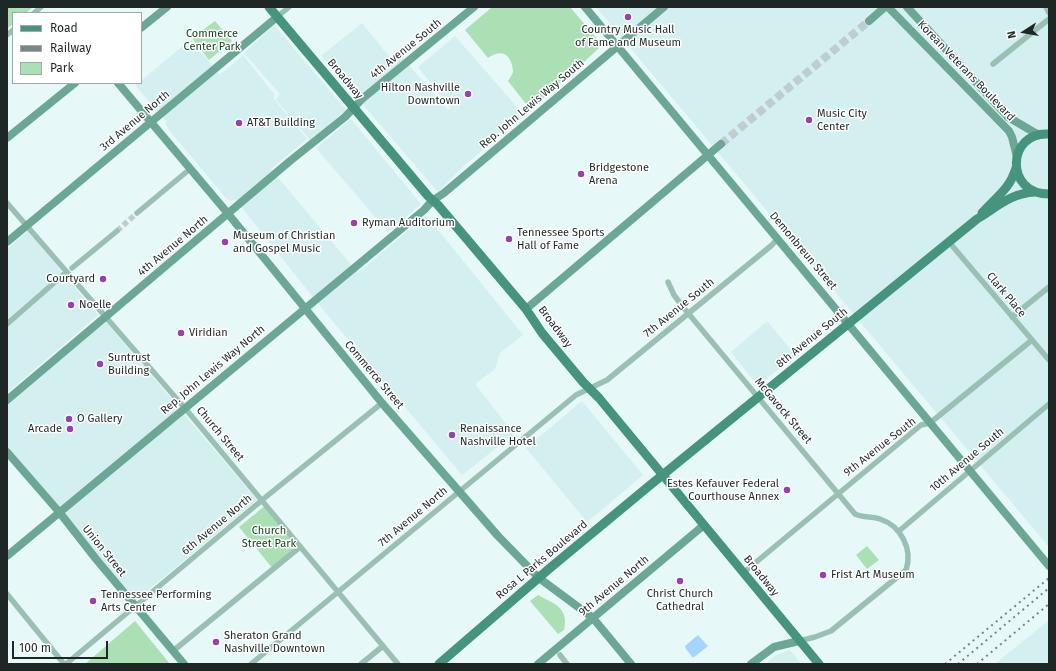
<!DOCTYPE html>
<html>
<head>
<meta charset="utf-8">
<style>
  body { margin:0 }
  #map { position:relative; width:1056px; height:671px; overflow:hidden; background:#e6f8f8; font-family:"Fira Sans",sans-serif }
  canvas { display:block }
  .frame { position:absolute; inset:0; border:8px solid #1f2626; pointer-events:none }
  .legend { position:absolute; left:12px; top:12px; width:130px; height:72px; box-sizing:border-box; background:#fff; border:1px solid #a5a8a8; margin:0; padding:5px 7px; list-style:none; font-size:12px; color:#1f2626 }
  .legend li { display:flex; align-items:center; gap:8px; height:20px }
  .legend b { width:20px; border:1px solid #a5a8a8 }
  .north { position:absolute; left:1004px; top:12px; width:40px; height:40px; -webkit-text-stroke:3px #fff; paint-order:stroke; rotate:258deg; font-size:11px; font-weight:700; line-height:16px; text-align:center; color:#1f2626 }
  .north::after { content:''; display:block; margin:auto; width:14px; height:18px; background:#1f2626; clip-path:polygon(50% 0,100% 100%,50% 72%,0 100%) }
  .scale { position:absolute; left:12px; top:641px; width:96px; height:18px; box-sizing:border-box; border:2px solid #1f2626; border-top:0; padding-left:5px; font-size:12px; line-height:14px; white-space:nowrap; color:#1f2626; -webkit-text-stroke:3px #fff; paint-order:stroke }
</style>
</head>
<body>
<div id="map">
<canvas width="1056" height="671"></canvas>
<div class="frame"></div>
<ul class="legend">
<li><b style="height:5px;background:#46937e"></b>Road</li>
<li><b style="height:5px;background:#798585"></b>Railway</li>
<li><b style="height:11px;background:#abe0b4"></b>Park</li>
</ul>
<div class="north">N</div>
<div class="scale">100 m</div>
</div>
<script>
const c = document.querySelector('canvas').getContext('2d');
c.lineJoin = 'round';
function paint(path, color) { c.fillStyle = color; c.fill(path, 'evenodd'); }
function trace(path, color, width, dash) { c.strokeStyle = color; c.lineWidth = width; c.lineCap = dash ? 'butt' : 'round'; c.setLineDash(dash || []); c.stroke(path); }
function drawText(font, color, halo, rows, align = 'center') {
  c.font = font + ' "Fira Sans",sans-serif'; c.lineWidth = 3; c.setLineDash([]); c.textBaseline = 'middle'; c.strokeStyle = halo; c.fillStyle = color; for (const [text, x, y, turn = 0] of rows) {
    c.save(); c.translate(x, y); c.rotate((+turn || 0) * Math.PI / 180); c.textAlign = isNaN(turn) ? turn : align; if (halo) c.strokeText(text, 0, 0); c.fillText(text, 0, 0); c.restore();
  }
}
const built = new Path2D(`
  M596 7H1049V547Z
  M362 23 393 61 400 55 448 110 451 108 418 67 455 36 524 115 464 166 438 192 321 56Z
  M274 25 346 110 310 140 276 100V99L280 94 244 53Z
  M191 39 220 75 243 55 274 94V99L307 139 271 169 358 273 426 215 523 335 500 353 495 369 475 384 514 434 462 475 320 306 235 199 231 201 226 198 169 130 166 124V121L135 85 138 83H141V81Z
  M351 119 421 204 388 232 316 148Z
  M28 231 98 315 7 393V249Z
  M106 322 257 500 136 600 7 446V404Z
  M766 322H768L795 355 758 386 731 352Z
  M582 401 643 475 587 522 526 448Z
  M1049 620V664H995Z
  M790 650 801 664H766L776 655Z`);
const green = new Path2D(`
  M7 7H33L26 13H13V24L7 29Z
  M492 7H570L598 40 600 44 599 48 570 75 530 109 508 81C510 78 512 75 513 72 513 69 512 65 511 62 507 51 497 51 488 58L465 30Z
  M215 21 232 41 209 60 192 38Z
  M266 505 300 547 273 569 239 527Z
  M867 546 879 560 867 569 856 555Z
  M538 595C555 604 569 608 564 630L558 634 530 601Z
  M135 621 170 664H85Z`);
const water = new Path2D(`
  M698 635 708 646 693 658 686 649 685 646Z`);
const streetTunnel = new Path2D(`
  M117 231 137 213`);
const secondaryTunnel = new Path2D(`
  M721 144 869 21`);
const street = new Path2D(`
  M1046 7 1049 13
  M34 13 41 7
  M277 17 289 7
  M7 35 13 30
  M993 64 1049 19
  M7 203 189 413 398 664
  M137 213 190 169
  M949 242 1049 360
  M72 268 117 231
  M668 282 674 295 683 307 855 514C863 518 872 516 880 519 901 526 913 549 906 570L831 631 815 637 799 641
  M1012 317 1049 287
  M7 324 63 275
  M899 531 1049 404
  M743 573 921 425 930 423 1032 340
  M7 594 64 664
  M173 651 300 547
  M560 655 567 664
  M66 664 267 496 382 403
  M251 664 576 395 607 380 772 245 778 238
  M361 664 383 646`);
const secondary = new Path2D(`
  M585 7 1049 566
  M888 7 1009 131 1012 137 1017 157
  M907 7 1008 117 1037 134
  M869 21 885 7
  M141 28 167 7
  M118 83 225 210 382 403 498 536 539 578 593 618 631 664
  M7 138 75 83
  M7 242 277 17
  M526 309 721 144
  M7 400 290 161 345 117 362 99 474 7
  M7 452 60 513 96 559 184 664
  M7 556 424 210 432 201 444 193 664 7
  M538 664 704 525
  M751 664 774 647 799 641`);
const primary = new Path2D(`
  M269 7 428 196 438 205 526 309 542 333 583 382 599 398 819 664
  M1049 134C1007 131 1004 194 1049 194
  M982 213C996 197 1010 189 1016 168
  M439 664 550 568 649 486 977 219C997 207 1011 193 1035 192`);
const rail = new Path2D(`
  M945 664 1049 578
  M958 664 1049 588
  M977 664 1049 604`);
const markers = [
  [628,17,4,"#9741ae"],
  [468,94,4,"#9741ae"],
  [809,120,4,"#9741ae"],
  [239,123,4,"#9741ae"],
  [581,174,4,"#9741ae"],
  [354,223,4,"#9741ae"],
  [509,239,4,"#9741ae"],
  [225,242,4,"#9741ae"],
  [103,279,4,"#9741ae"],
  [71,305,4,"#9741ae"],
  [181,333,4,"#9741ae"],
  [100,364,4,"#9741ae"],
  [69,419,4,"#9741ae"],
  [70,429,4,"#9741ae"],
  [452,435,4,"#9741ae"],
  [787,490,4,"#9741ae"],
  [823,575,4,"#9741ae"],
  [680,581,4,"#9741ae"],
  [93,601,4,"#9741ae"],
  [216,642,4,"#9741ae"]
];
const poiNames = [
  ["Country Music Hall",628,30,"center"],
  ["of Fame and Museum",628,43,"center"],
  ["Hilton Nashville",460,88,"right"],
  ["Downtown",460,101,"right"],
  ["Music City",817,114],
  ["Center",817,127],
  ["AT&T Building",247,123],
  ["Bridgestone",589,168],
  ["Arena",589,181],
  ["Ryman Auditorium",362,223],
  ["Tennessee Sports",517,233],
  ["Hall of Fame",517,246],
  ["Museum of Christian",233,236],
  ["and Gospel Music",233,249],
  ["Courtyard",95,279,"right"],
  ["Noelle",79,305],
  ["Viridian",189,333],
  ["Suntrust",108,358],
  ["Building",108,371],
  ["O Gallery",77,419],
  ["Arcade",62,429,"right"],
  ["Renaissance",460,429],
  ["Nashville Hotel",460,442],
  ["Estes Kefauver Federal",779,484,"right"],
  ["Courthouse Annex",779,497,"right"],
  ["Frist Art Museum",831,575],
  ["Christ Church",680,594,"center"],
  ["Cathedral",680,607,"center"],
  ["Tennessee Performing",101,595],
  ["Arts Center",101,608],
  ["Sheraton Grand",224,636],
  ["Nashville Downtown",224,649]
];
const parkNames = [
  ["Commerce",212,34],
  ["Center Park",212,47],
  ["Church",269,531],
  ["Street Park",269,544]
];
const streetNames = [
  ["4th Avenue South",406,49,-39],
  ["Korean Veterans Boulevard",966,71,46],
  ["Broadway",345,79,50],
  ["Rep. John Lewis Way South",532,104,-40],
  ["3rd Avenue North",135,121,-40],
  ["4th Avenue North",173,246,-40],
  ["Demonbreun Street",803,251,50],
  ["Clark Place",1006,295,50],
  ["7th Avenue South",679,308,-39],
  ["Broadway",555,327,53],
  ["8th Avenue South",812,338,-39],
  ["Rep. John Lewis Way North",213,370,-40],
  ["Commerce Street",374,375,50],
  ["McGavock Street",783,411,50],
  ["Church Street",220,434,50],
  ["9th Avenue South",880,447,-38],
  ["10th Avenue South",967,460,-40],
  ["7th Avenue North",413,517,-40],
  ["6th Avenue North",217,525,-40],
  ["Union Street",104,551,51],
  ["Rosa L Parks Boulevard",542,560,-40],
  ["Broadway",761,576,51],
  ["9th Avenue North",614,586,-40]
];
paint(built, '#d3eff0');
paint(green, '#abe0b4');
paint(water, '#a5d4ff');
trace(streetTunnel, '#becece', 5.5, [5.5, 3]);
trace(secondaryTunnel, '#becece', 8, [8, 4]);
trace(street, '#9ac0b4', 5.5);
trace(secondary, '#6ca695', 8);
trace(primary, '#46937e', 9);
trace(rail, '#798585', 2, [2, 4]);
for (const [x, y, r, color] of markers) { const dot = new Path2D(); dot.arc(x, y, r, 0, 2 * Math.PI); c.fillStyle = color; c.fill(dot); trace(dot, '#fff', 1.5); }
drawText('11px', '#1f2626', '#fff', poiNames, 'left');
drawText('11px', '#113f1e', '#fff', parkNames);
drawText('11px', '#1f2626', '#fff', streetNames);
</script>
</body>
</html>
